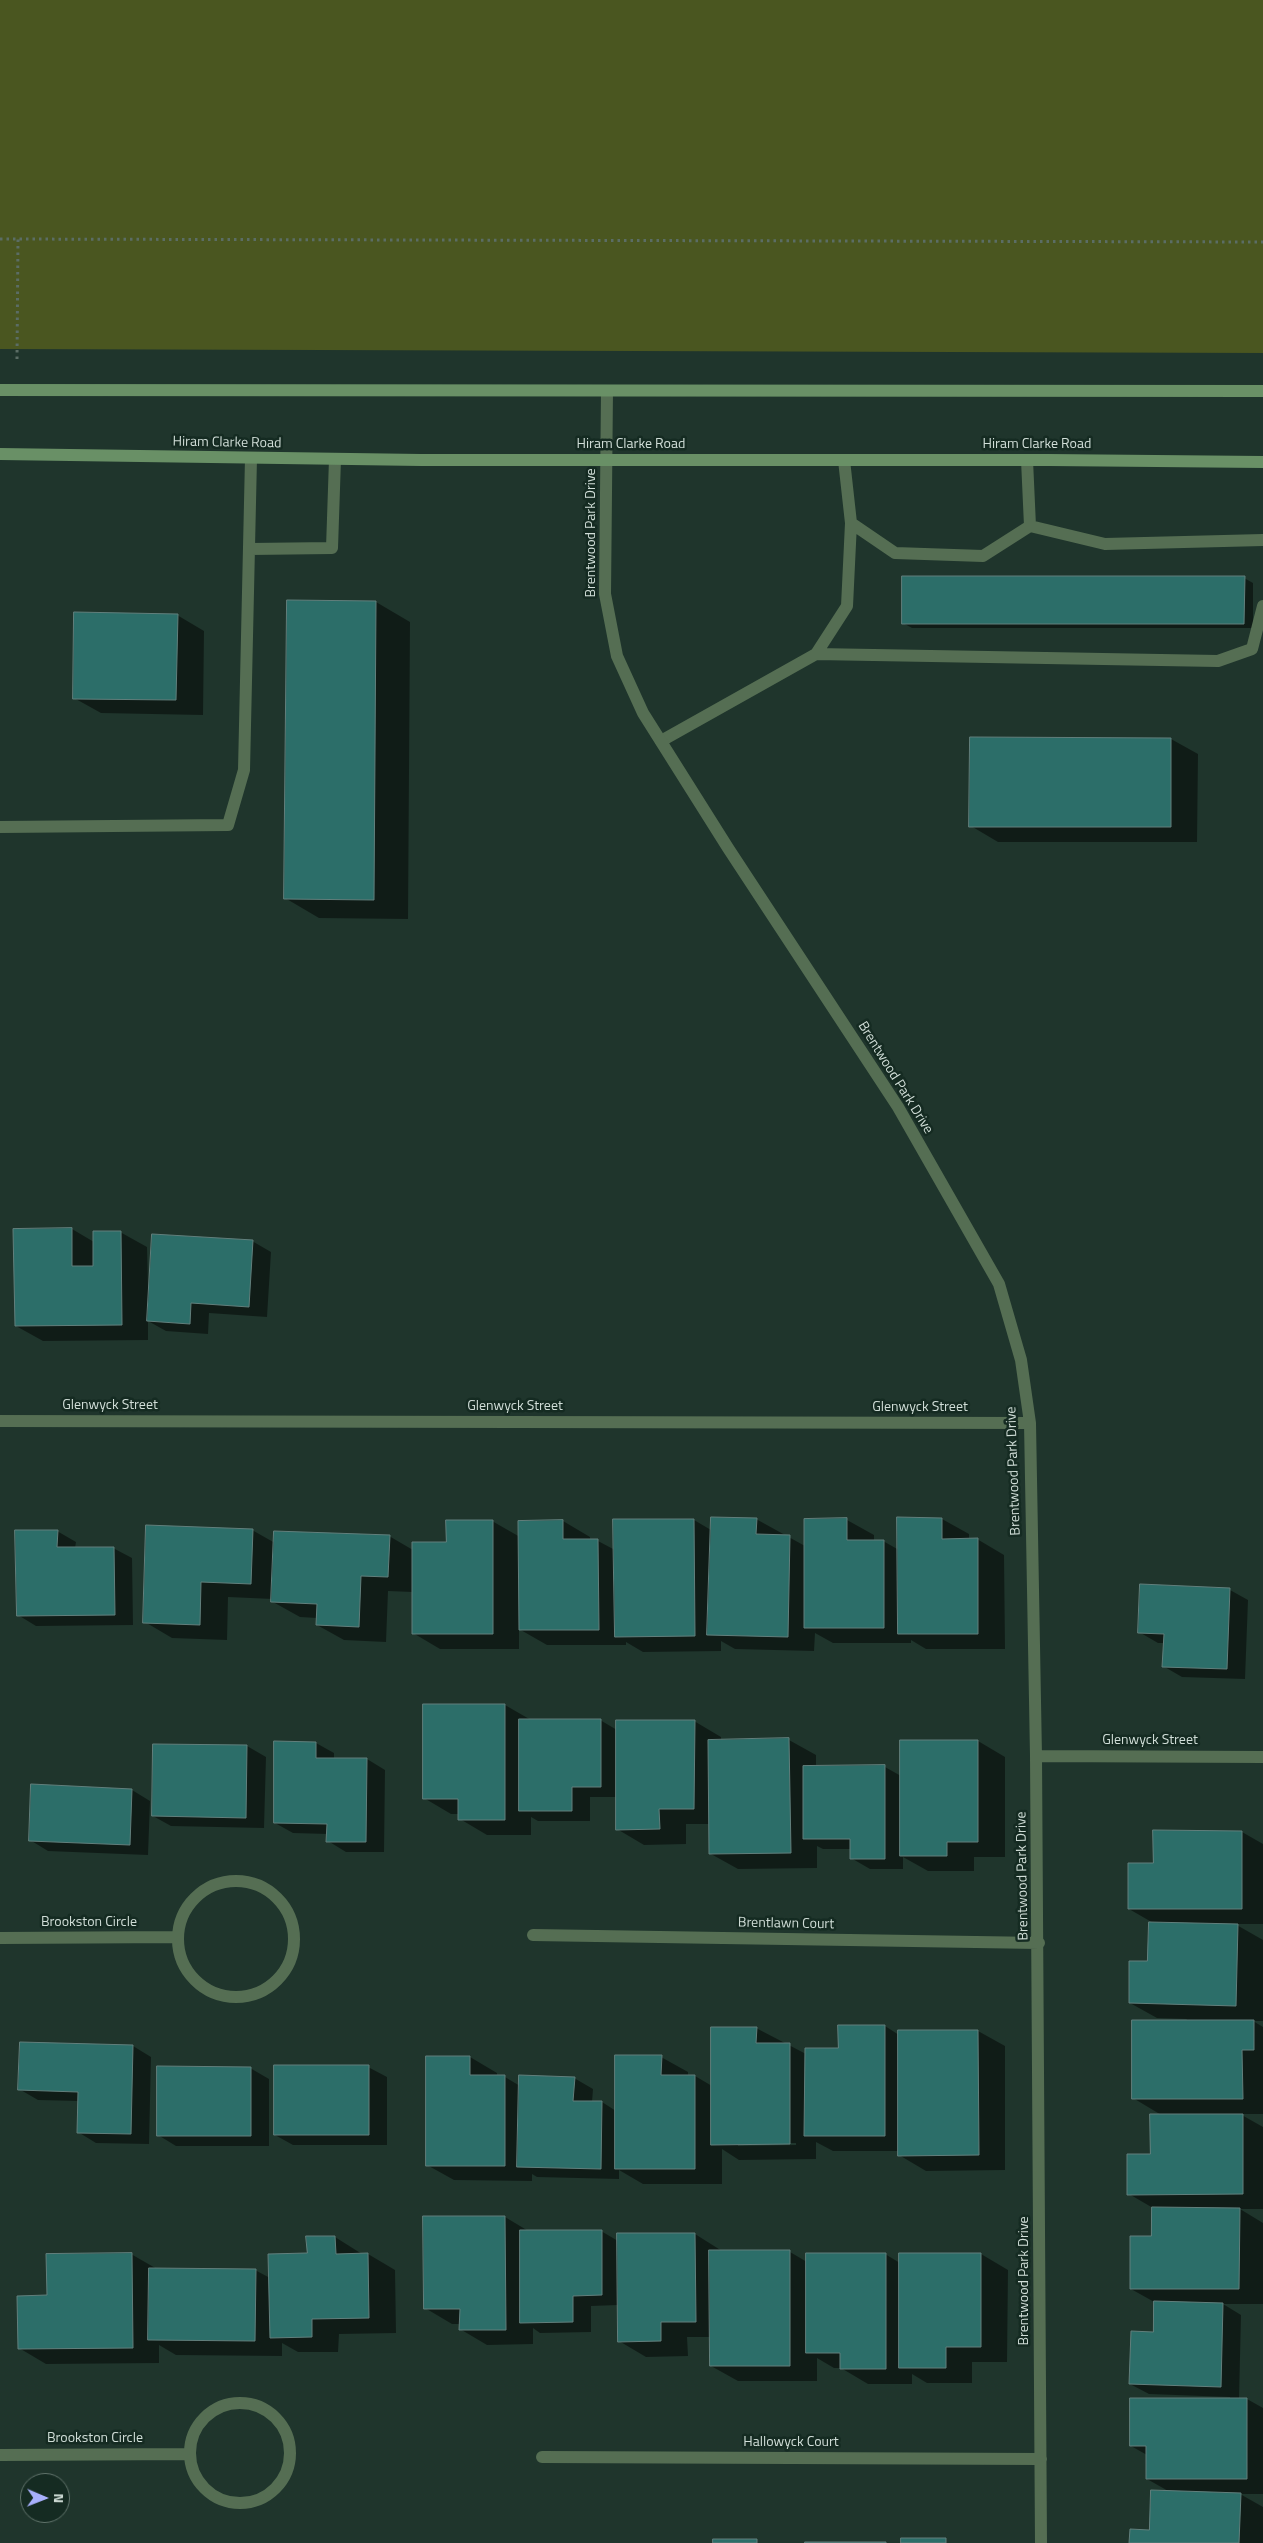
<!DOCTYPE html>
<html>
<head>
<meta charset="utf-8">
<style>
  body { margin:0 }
  #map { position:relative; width:1263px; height:2543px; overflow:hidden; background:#1f352c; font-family:"Titillium Web",sans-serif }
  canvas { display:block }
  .north { position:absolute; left:20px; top:2473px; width:50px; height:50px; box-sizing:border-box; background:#152b22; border:1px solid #60736b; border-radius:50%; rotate:91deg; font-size:14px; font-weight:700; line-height:20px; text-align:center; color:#d1ded8 }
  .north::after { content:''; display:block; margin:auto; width:18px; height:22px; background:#a8b0fc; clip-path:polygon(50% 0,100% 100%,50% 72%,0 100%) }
</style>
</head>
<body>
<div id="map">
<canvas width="1263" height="2543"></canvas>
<div class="north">N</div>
</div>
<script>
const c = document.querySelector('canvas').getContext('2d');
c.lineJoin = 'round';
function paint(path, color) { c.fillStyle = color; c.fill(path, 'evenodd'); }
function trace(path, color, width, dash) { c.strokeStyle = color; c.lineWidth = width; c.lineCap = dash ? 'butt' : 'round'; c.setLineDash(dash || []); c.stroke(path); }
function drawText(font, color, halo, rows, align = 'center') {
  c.font = font + ' "Titillium Web",sans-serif'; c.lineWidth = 5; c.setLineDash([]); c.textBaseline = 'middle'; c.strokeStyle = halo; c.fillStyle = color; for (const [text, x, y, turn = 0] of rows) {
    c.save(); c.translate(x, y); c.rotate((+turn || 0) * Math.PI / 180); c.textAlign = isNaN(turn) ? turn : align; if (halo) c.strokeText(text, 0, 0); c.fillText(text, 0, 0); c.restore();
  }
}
const green = new Path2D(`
  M0 0H1263V353L0 349Z`);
const shadow = new Path2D(`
  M1244 578 1253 583V628H912L903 623Z
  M288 601 376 602 410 622 408 919 319 918 285 898Z
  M177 615 204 631 203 715 101 713 74 698Z
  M971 738 1171 739 1198 754 1197 842H998L971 826Z
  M72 1229 94 1242 120 1232 147 1247 148 1287 252 1241 271 1252 267 1317 209 1313 208 1334 166 1331 148 1321V1340L43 1341 16 1326 14 1230Z
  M756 1519 805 1546 847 1520 874 1535V1541H883L899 1550 942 1519 969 1534V1540L977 1539 1004 1555 1005 1649H926L911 1640V1643H833L815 1633 814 1651 735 1649 721 1641V1651L643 1652 626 1642V1645H547L519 1629V1649H440L413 1633V1592L388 1591 386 1642 344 1640 317 1625V1618L300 1617 273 1602V1599L228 1597 227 1640 172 1638 145 1622 252 1530 275 1543 389 1536 413 1550 447 1543 492 1521 520 1537 563 1521 590 1537V1541H598L615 1550 694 1520 711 1530Z
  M57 1531 76 1542 75 1548H113L132 1558 133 1625 36 1626 18 1615Z
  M1141 1586 1230 1590 1248 1600 1245 1679 1182 1677 1163 1666 1165 1643H1158L1139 1632Z
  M505 1705 531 1720H600L617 1730 694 1721 721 1737V1741L789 1740 816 1755V1767H885L901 1776 978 1741 1005 1757V1857H974V1871H928L903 1857V1869H870L851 1858V1849H823L817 1846V1868L738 1869 711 1854 710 1824H686V1844L644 1845 617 1829V1797H590V1821H538L531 1817V1835H487L460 1819V1814H451L424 1798Z
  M276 1743H316L334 1753V1759H367L385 1770 384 1852H346L328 1841V1834L293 1833 275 1823Z
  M154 1745 247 1746 266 1757 264 1828 171 1826 153 1816Z
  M132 1790 150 1801 148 1855 48 1851 30 1840Z
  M1242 1832 1263 1844V1924H1235L1263 1940V2021H1253L1263 2027V2114H1240L1263 2127V2209H1240L1263 2223V2304H1223L1241 2315 1239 2399H1247L1263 2408V2494H1240L1263 2507V2543H1131L1150 2531 1170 2492 1147 2479V2455L1131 2446 1230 2399V2397L1149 2394 1130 2384 1154 2333 1156 2303 1131 2289 1153 2237V2208L1129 2194 1151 2155 1163 2116 1133 2098 1187 2019 1157 2018 1130 2003 1149 1962 1155 1924 1129 1909 1154 1864Z
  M885 2026 899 2035 978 2031 1005 2046V2170L926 2171 899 2155V2151H833L816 2142V2159L739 2160 722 2149V2184H643L619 2170V2179L537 2177 532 2174V2181L454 2180 427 2165 470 2057 497 2073V2077H505L520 2086 574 2078 593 2089 592 2102H602L616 2111 661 2057 688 2072V2076H695L712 2086 756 2028 806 2054 840 2049ZM738 2143H796V2145L738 2146Z
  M133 2046 151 2057 149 2144 96 2143 78 2132 79 2101 38 2100 19 2089Z
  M368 2067 387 2077V2145H293L275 2135Z
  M250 2068 269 2079V2146H176L158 2135Z
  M505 2217 530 2232 601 2231 618 2241 695 2234 722 2251 790 2252 807 2262 885 2254 900 2263 981 2254 1008 2270 1007 2362H972V2383H927L912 2374V2384H868L841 2368H834L817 2358V2381H738L711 2366V2337H687L688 2356 646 2357 619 2341 618 2305 591 2306V2332L540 2333 533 2328V2344L487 2345 460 2329 461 2324H452L425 2308Z
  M335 2237 362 2254H368L395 2270 396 2333 339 2334 338 2352H298L282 2343V2356L176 2355 159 2345V2363L46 2364 19 2348 48 2296 131 2254 157 2269 255 2270 270 2278 308 2254V2238Z`);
const building = new Path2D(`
  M902 576H1245L1244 624H902Z
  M287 600 376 601 374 900 284 899Z
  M74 612 178 614 176 700 73 699Z
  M970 737 1171 738V827H969Z
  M72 1228V1266H93V1231H121L122 1325 15 1326 13 1229Z
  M152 1234 253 1240 249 1307 191 1303 190 1324 147 1321Z
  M711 1517 757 1518 756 1534 790 1535 788 1637 707 1635Z
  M897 1517 942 1518V1539L978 1538V1634H898Z
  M847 1518V1540H884V1628H804V1519Z
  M613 1519H694L695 1636 615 1637Z
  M446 1520H493V1634H412V1542H446Z
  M563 1520V1539H598L599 1630H519L518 1521Z
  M146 1525 253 1529 251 1584 201 1582 200 1625 143 1623Z
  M15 1530H58L57 1547H114L115 1615 17 1616Z
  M274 1531 390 1535 388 1577 361 1576 359 1627 316 1625 317 1604 271 1602Z
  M1140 1584 1230 1588 1227 1669 1162 1667 1164 1634 1138 1633Z
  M423 1704H505V1820H458V1799H423Z
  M519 1719H601V1787H572V1811H519Z
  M616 1720H695L694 1809H659L660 1829 616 1830Z
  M789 1738 791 1853 709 1854 708 1740Z
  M900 1740H978V1842H947V1856H900Z
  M274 1741 316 1742V1758H367L366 1842H326L327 1824 274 1823Z
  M153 1744 247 1745 246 1818 152 1816Z
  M885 1765V1859H850V1839H803V1766Z
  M31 1784 132 1789 130 1845 29 1841Z
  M1153 1830 1242 1831V1909H1128V1863H1153Z
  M1149 1922 1238 1924 1236 2006 1129 2003V1961H1147Z
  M1132 2020H1254V2050H1242L1243 2099H1132Z
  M838 2025H885V2136H804L805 2048H838Z
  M711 2027H757L756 2043H790V2144L711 2145Z
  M898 2030H978L979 2155 898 2156Z
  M20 2042 133 2045 131 2134 77 2133 78 2092 18 2090Z
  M615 2055H662L661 2075H695V2169H615Z
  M426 2056H470V2075H505V2166H426Z
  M274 2065H369V2135H274Z
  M157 2066 251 2067V2136H157Z
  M519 2075 575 2077 573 2101H602L601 2169 517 2167Z
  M1150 2114H1243V2194L1127 2195V2154H1150Z
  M1152 2207 1240 2208 1239 2289H1130V2236H1151Z
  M423 2216H505L506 2330H459L460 2309H424Z
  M520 2230H602V2295L573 2296V2322L520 2323Z
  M617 2233H695L696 2322H661V2341L618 2342Z
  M306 2236H335L336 2254 368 2253 369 2318 312 2319V2337L270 2338 268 2254 307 2253Z
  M709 2250H790V2366H710Z
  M132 2253 133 2348 18 2349 17 2296 47 2295 46 2254Z
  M806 2253H886V2369H840V2353H806Z
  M899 2253H981V2347H946V2368H899Z
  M149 2268 256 2269 255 2341 148 2340Z
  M1154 2301 1223 2303 1221 2387 1129 2384 1131 2331 1153 2332Z
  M1130 2398H1247V2479H1146V2446H1130Z
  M1151 2490 1241 2493 1239 2543H1129L1130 2529 1149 2530Z
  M901 2538H946V2543H901Z
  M713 2539H757V2543H713Z
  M805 2542H886V2543H805Z`);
const path = new Path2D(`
  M0 239 1263 242
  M17 359 18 239`);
const service = new Path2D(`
  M844 460 851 523 895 553 983 556 1030 526 1027 460
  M1030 526 1105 544 1263 540
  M250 549 332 548 335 459
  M816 654 847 606 851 523
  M661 741 816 654 1218 661 1252 649 1263 606
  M0 827 228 825 244 770 251 458`);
const minor = new Path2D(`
  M607 391 605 594 617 656 643 713 728 848 898 1107 999 1284 1021 1360 1030 1423 1036 1756 1041 2543
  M0 1421 1030 1423
  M1036 1756 1263 1757
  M178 1939a58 58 0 1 1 116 0a58 58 0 1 1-116 0Z
  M533 1935 1039 1943
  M0 1938 178 1937
  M190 2453a50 50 0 1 1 100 0a50 50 0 1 1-100 0Z
  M0 2455 190 2454
  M542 2457 1041 2459`);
const secondary = new Path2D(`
  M0 390 1263 391
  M0 454 421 460H1049L1263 462`);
const streetNames = [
  ["Hiram Clarke Road",227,443,1],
  ["Hiram Clarke Road",631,445],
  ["Hiram Clarke Road",1037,445],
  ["Brentwood Park Drive",592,533,-90],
  ["Brentwood Park Drive",895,1078,58],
  ["Glenwyck Street",110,1406],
  ["Glenwyck Street",515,1407],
  ["Glenwyck Street",920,1408],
  ["Brentwood Park Drive",1014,1471,-92],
  ["Glenwyck Street",1150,1741],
  ["Brentwood Park Drive",1023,1876,-91],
  ["Brookston Circle",89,1923],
  ["Brentlawn Court",786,1924,1],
  ["Brentwood Park Drive",1025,2281,-90],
  ["Brookston Circle",95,2439],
  ["Hallowyck Court",791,2443]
];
paint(green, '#4a5620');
paint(shadow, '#0007');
paint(building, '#2c6e69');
trace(building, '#627f7c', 1);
trace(path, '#5b6d65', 3, [2.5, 4]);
trace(service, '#556e53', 12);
trace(minor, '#556e53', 12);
trace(secondary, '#699066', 12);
drawText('14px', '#d1ded8', '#152b22', streetNames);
</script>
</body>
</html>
